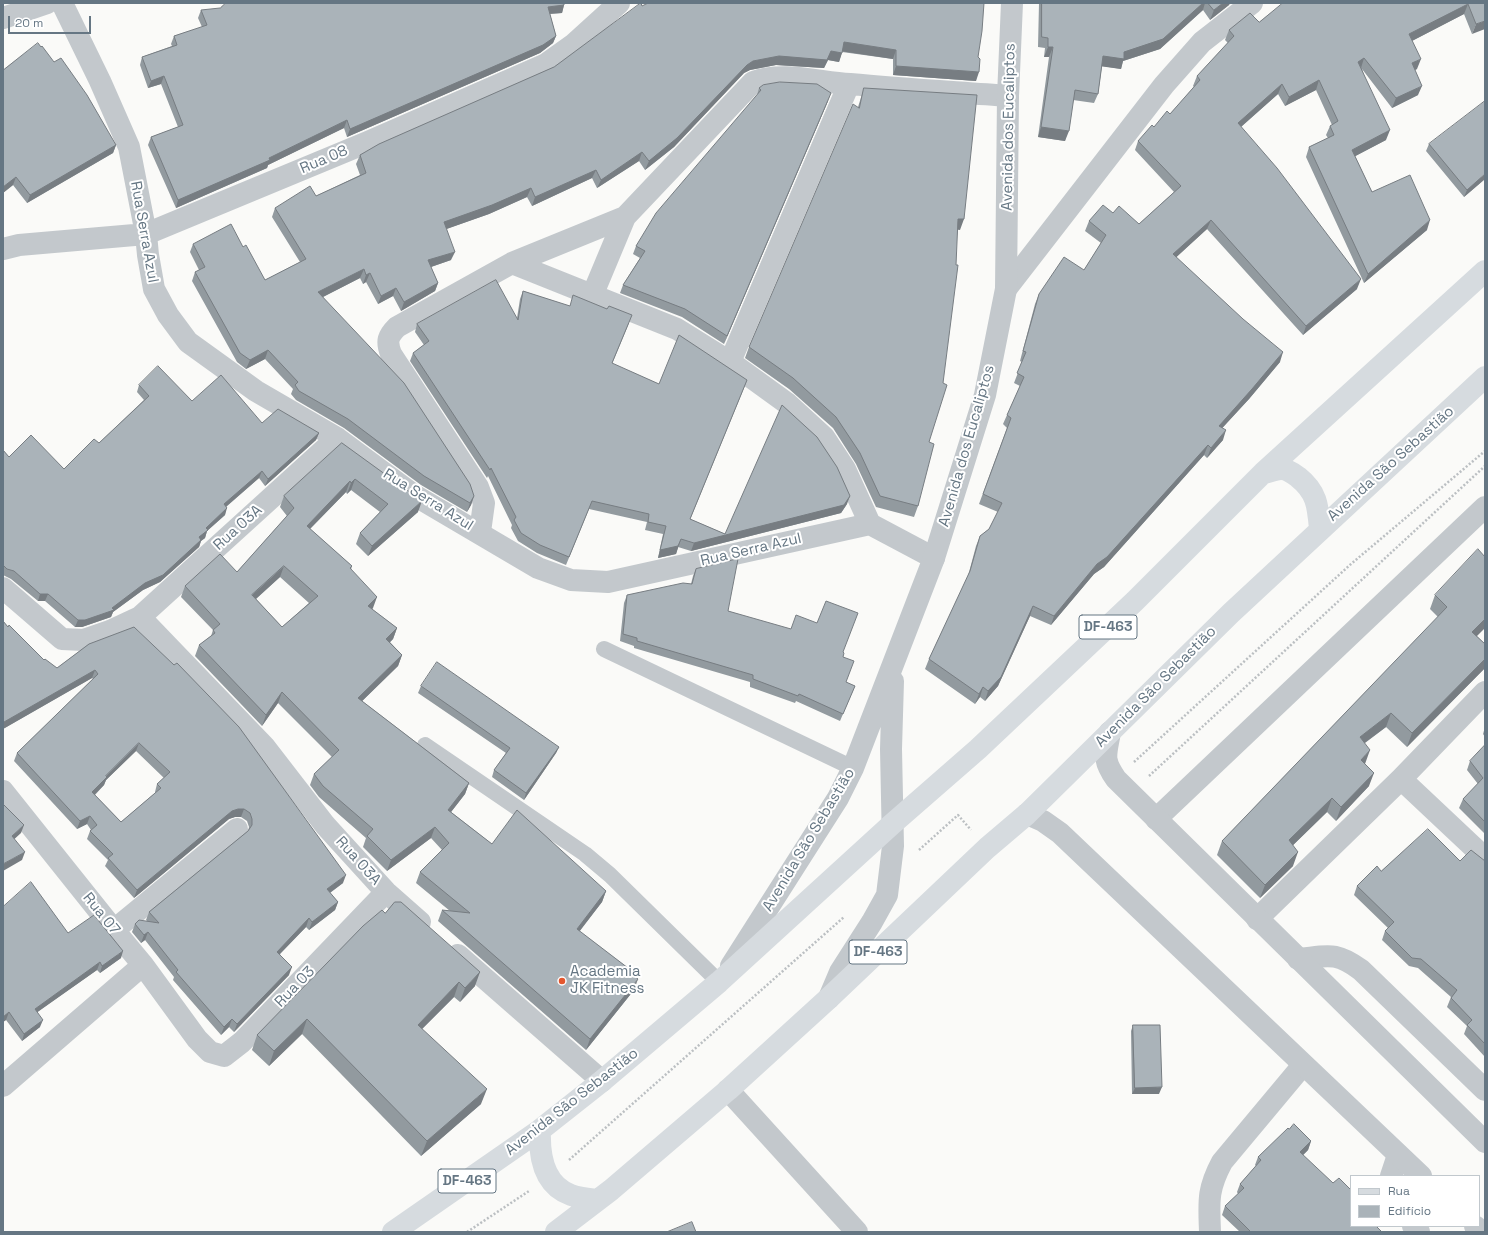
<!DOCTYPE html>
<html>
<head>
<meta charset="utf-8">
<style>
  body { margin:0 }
  #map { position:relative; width:1488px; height:1235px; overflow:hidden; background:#fafaf8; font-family:"Space Grotesk",sans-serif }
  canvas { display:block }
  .frame { position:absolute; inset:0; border:4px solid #657683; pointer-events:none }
  .legend { position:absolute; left:1350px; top:1175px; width:130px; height:52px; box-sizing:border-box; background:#fff; border:1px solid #c1c8cd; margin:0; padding:5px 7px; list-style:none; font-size:12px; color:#657683 }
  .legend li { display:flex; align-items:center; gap:8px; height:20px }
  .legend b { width:20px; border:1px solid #c1c8cd }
  .scale { position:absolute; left:8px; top:16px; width:83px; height:18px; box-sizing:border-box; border:2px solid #657683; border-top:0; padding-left:5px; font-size:12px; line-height:14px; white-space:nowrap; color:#657683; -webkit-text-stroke:3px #fff; paint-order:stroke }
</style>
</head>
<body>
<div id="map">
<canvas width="1488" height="1235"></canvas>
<div class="frame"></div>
<ul class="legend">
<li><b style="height:5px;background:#d6dbdf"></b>Rua</li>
<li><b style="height:11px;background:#aab3b9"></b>Edifício</li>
</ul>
<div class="scale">20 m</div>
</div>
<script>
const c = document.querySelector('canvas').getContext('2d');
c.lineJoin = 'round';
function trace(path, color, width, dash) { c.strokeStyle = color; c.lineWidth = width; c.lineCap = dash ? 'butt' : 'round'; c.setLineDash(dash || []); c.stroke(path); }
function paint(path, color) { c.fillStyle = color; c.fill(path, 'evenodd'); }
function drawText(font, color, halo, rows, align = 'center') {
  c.font = font + ' "Space Grotesk",sans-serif'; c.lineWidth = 4; c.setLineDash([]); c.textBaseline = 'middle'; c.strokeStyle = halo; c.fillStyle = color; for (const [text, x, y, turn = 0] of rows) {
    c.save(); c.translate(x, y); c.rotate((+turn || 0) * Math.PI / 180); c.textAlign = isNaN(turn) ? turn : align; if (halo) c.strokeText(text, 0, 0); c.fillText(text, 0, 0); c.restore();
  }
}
const path = new Path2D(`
  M1134 762 1351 564 1485 451
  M1149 776 1485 466
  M919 850 958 815 971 830
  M569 1160 844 917
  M467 1232 529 1191`);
const service = new Path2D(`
  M604 649 853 768
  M425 745 585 854 610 875 719 982`);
const minor = new Path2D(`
  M62 3 100 81 129 147 146 234 148 255 154 289 168 315 188 342 256 391 337 438 414 495 538 568 571 580 608 582 870 524 934 558
  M3 18 47 3
  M3 249 19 245 146 234 368 142 546 64 574 44 619 3
  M512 263 677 329 730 362 788 404 824 437 845 469 870 524
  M1006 289 1164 85 1202 42 1252 3
  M592 296 625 217
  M730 362 849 84
  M480 532 484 503 478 487 391 354C386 341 388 336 397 327L512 263 625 217 753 82C783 71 818 82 850 84 902 89 955 92 1008 96
  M3 588 62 639 84 640 110 631 140 617 337 438
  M140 617 264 746 325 825 386 892 420 922
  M1401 779 1485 858
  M3 791 114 930 143 965 197 1039 210 1052 224 1056 242 1042 386 892
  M1156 819 1485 507
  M1257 919 1401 779 1485 692
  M114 930 237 829
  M458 955 602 1081
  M1298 959C1328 956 1335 951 1361 970L1485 1090
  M3 1086 143 965
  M728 1090 857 1232
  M1391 1176 1398 1155
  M1413 1226 1419 1232
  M1210 1232C1209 1202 1207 1190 1222 1162L1303 1065`);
const tertiary = new Path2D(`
  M1110 732C1106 755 1102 759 1116 779L1485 1142
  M1027 814 1043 821 1060 833 1421 1176
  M731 966 838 798 853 768 934 558 985 395 1006 289 1008 96 1012 3
  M829 998 840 972 872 922 887 895 893 846 891 749 893 681
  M1475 1226 1482 1232`);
const primary = new Path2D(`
  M1263 473C1269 472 1276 469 1281 469 1287 469 1294 474 1298 477 1317 492 1318 506 1320 529
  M540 1130C539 1155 543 1185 571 1195 579 1198 589 1199 598 1200
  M393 1232 540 1130 602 1081 719 982 891 825 978 749 1135 601 1263 473 1485 271
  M556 1232 611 1190 728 1090 829 998 987 848 1027 814 1231 613 1485 377`);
const wall = new Path2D(`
  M1039 3H1230L1229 5 1210 20 1203 10 1160 49 1123 61 1121 69 1102 66 1098 94 1094 103 1073 100 1065 141 1038 137 1049 57H1044L1045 48 1038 47Z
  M1485 3 1472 34 1464 14 1412 41 1417 69 1415 70 1418 95 1392 108 1362 69 1386 140 1355 156 1372 192 1427 230 1364 283 1306 157 1309 147 1328 138 1326 135 1330 126 1332 125 1316 90 1285 106 1278 94 1241 127 1357 289 1303 335 1207 229 1176 257 1280 362 1249 399 1222 428 1223 440 1207 458 1204 455 1104 567 1094 574 1051 625 1030 616 998 686 985 701 980 697 975 704 925 669 929 659 968 576 976 546 980 536 989 529 998 512 979 504 1007 428 1003 424 1007 415 1020 386 1014 383 1022 362 1020 361 1035 304 1039 294 1084 270 1101 243 1085 231 1089 221 1113 213 1139 224 1174 192 1135 150 1138 141 1154 127 1170 114 1194 87 1193 86 1197 76 1228 43 1225 40 1229 30 1259 22Z
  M564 5 562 13 550 14 556 36 553 43 540 53 347 137 344 128 268 165 267 168 176 208 148 145 151 137 178 127 161 84 148 88 140 65 142 57 172 46 171 44 174 36 202 27 198 18 201 10Z
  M642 6 978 57 976 81 893 75V59L842 52 839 62 828 60 824 68 776 65 750 70 744 73 674 147 645 170 639 161 597 188 592 178 532 206 527 197 489 214 446 229 451 260 431 267 438 283 435 291 401 311 393 296 378 304 366 282 363 284 360 278 323 297 474 496 471 505 467 512 421 485 344 428 296 400 291 394 293 389 265 359 246 369 237 362 192 281 195 272 199 270 190 252 193 244 243 247 265 280 300 262 272 217 275 208 316 196 360 175 356 164 360 155 554 67Z
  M54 62 116 145 113 153 27 203 13 185 3 193V68L4 69Z
  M759 88 828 101 724 344 682 317 620 293 623 285 640 258 633 254 636 246 757 95Z
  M864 88 960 230 958 229 929 442 918 506 914 517 876 507 856 464 833 428 789 389 745 358 749 347 858 107Z
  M1429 144 1485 179 1464 197 1426 151Z
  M523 291 569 306 629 323 612 364 659 384 747 380 690 519 725 534 847 504 841 513 691 551 678 547 676 554 658 558 663 534 645 530 647 522 589 509 566 565 537 553 518 541 511 528 512 525 488 476 487 478 410 361 413 353 424 345 415 332 417 324 517 318 520 299Z
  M139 385 192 401 262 423 319 433 316 440 265 486 259 478 226 507 225 515 207 531 205 538 201 541 199 547 160 582 143 590 113 612 111 617 82 627H75L45 601H38L11 579 3 575V450L9 457 64 469 99 443 144 400 137 392Z
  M342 443 418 512 368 556 356 544 360 533 380 512 351 490 347 494 346 492 310 529 352 566 351 570 373 608 372 609 397 628 393 639 390 642 402 655 398 666 362 701 469 783 465 794 451 812 492 844 606 891 602 902 579 931 628 968 627 970 634 990 586 1050 438 921 442 910 450 911 416 883 420 872 442 850 431 838 387 871 363 847 366 838 319 797 310 785 314 774 332 757 278 703 262 726 195 656 199 645 211 636 213 630 181 597 185 586 237 572 287 516 280 507 284 496ZM280 577 309 603 282 627 256 599Z
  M696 569 728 611 843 652V657L846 682 855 686 840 721 796 701 795 703 750 687V682L634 648V646L620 641 624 603 627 595 691 584 693 576Z
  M1435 595 1485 644V668L1407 747 1386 727 1365 743V764L1369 786 1336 821 1327 812 1293 845V866L1260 898 1217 855 1222 841 1438 617 1430 609Z
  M3 621 8 627 44 660 57 668 89 644 343 883 330 893 338 902 335 910 309 930 306 927 280 954 289 975 234 1032 229 1027 221 1035 173 980 174 977 145 940 141 943 132 932 135 924 147 921 146 920 149 912 248 831 249 827 247 821 241 817H235L229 819 134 898 105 866 108 860 87 839 90 831 91 830 87 824 77 829 14 761 17 753 93 679 92 678 3 729ZM136 751 164 778 157 784 155 792V793L121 822 95 795 104 785 106 780Z
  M421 686 559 747 556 753 524 800 492 777 494 770 506 753 418 693Z
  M1485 727V737L1483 734Z
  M1485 745V834L1459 808 1463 799 1478 784 1467 770 1470 761Z
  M1460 861H1485V1057L1464 1034 1467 1026 1447 1007 1451 997 1418 968 1409 966 1382 940 1385 931 1388 928 1354 895 1357 886 1381 871Z
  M3 907 68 933 121 958 100 973 97 970 37 1012 40 1027 22 1041 6 1020 3 1022Z
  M385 913 475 986 460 1002 454 997 422 1029 481 1104 421 1156 302 1034 269 1066 252 1050 257 1035Z
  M1133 1025 1159 1094H1132L1131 1031Z
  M1311 1141 1308 1150 1303 1155 1351 1226 1382 1232H1240L1222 1215 1225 1206 1238 1194 1237 1192 1240 1184 1256 1166 1255 1165 1258 1157Z`);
const shadedWall = new Path2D(`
  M1203 3H1205L1203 10 1160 49 1123 61 1121 69 1099 66 1103 56Z
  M1223 3H1230L1229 5 1210 20 1214 10Z
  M1468 4 1464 14 1406 44 1409 34Z
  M564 5 562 13 546 14 548 7Z
  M1485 21V29L1472 34 1476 24Z
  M556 36 553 43 540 53 347 137 350 129Z
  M844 42 896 50 893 59 840 51Z
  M1048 47H1053L1049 57H1044Z
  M831 51 842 53 839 62 828 60 824 68 776 65 750 70 744 73 674 147 645 170 649 161 747 65 753 61 779 56Z
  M1364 58 1361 68 1358 62Z
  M1421 59 1417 69 1408 73 1412 63Z
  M896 66 979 72 976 81 893 75Z
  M164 76 161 84 148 88 151 81Z
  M1319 80 1316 90 1285 106 1289 97Z
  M1282 84 1278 94 1234 133 1238 123Z
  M1422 86 1418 95 1392 108 1396 98Z
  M831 93 828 101 724 344 727 336Z
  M347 120 344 128 268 165 267 168 176 208 178 200 269 158Z
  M1041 127 1069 131 1065 141 1038 137Z
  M1390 130 1386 140 1348 160 1352 150Z
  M116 145 113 153 27 203 30 195Z
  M642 152 639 161 597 188 601 180Z
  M596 170 592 178 532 206 535 197Z
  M1485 174V179L1464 197 1467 190Z
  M16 177 13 185 3 193V187Z
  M531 188 527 197 489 214 441 231 444 222Z
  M958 219H964L960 230 954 229Z
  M1211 220 1207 229 1169 264 1173 254Z
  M1430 220 1427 230 1364 283 1368 274Z
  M455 252 451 260 425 269 428 260Z
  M364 269 360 278 315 301 318 292Z
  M370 273 366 282 363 284 366 275Z
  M1361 279 1357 289 1303 335 1306 326Z
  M438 283 435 291 401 311 404 302Z
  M396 288 393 296 378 304 381 296Z
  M268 350 265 359 246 369 250 360Z
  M1283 352 1280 362 1249 399 1215 436 1219 426Z
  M747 380 744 388 687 527 690 519Z
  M1226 430 1223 440 1207 458 1211 448Z
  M319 433 316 440 265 486 268 479Z
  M1208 445 1204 455 1104 567 1094 574 1051 625 1054 616 1097 564Z
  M262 471 259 478 221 511 224 504Z
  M355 479 351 490 347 494 351 483Z
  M350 481 346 492 303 536 307 526Z
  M474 496 471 505 467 512 470 503Z
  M850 496 847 504 841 513 691 551 694 543Z
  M422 501 418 512 368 556 372 546Z
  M227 508 225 515 207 531 205 538 201 541 199 547 160 582 143 590 113 612 111 617 82 627H75L78 620 199 537 206 528Z
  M681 539 676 554 658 558 660 550Z
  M284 566 280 577 248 606 252 595Z
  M40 594H48L45 601H38Z
  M377 597 373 608 364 617 368 606Z
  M1033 606 1030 616 998 686 985 701 988 691Z
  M1485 619V628L1467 646 1472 632Z
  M397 628 393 639 382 650 386 639Z
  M402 655 398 666 354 709 358 698Z
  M1485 659V668L1407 747 1412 733Z
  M95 670 92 678 3 729V724L4 722Z
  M983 687 980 697 975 704 979 694Z
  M282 692 278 703 262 726 266 715Z
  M1391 713 1386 727 1355 750 1360 737Z
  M139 743 136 751 106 780 104 785 89 800 92 792 106 776Z
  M559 747 556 753 524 800 526 793Z
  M1370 750 1365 764 1361 760Z
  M1374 773 1369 786 1336 821 1341 807Z
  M469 783 465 794 444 821 448 810Z
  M1332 798 1327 812 1284 854 1289 840Z
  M238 809H244L241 817H235L229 819 134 898 137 890 232 811Z
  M90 816 87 824 77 829 80 821Z
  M24 825 21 833 9 844 12 836Z
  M435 827 431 838 387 871 391 860Z
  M25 852 22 860 3 871V864Z
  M1298 852 1293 866 1260 898 1265 885Z
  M346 875 343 883 324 897 327 889Z
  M606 891 602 902 573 940 577 929Z
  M338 902 335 910 309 930 312 922Z
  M309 918 306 927 274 960 277 952Z
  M148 932 145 940 141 943 144 935Z
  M123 951 121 958 100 973 102 966Z
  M100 962 97 970 32 1016 35 1009Z
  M292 967 289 975 234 1032 237 1024Z
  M480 972 475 986 460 1002 465 988Z
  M638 979 634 990 586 1050 590 1039Z
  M459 982 454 997 412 1039 418 1025Z
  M9 1012 6 1020 3 1022V1017Z
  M232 1019 229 1027 221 1035 224 1027Z
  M307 1019 302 1034 269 1066 274 1051Z
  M43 1020 40 1027 22 1041 24 1034Z
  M1162 1087 1159 1094H1132L1135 1088Z
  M487 1089 481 1104 421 1156 427 1141Z
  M1311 1141 1308 1150 1297 1161 1300 1152Z`);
const building = new Path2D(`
  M226 3H564V5L548 7 556 36 543 45 350 129 347 120 269 158 270 160 178 200 151 137 183 125 164 76 151 81 142 57 177 45 174 36 207 25 201 10 220 8Z
  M641 3 642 6 648 3H984L982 31 978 57 980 59 979 72 896 66V50L844 42 842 53 831 51 827 60 779 56 753 61 747 65 677 138 649 161 642 152 601 180 596 170 535 197 531 188 492 205 444 222 455 252 428 260 438 283 404 302 396 288 381 296 370 273 366 275 364 269 318 292 404 383 470 484 474 496 470 503 424 476 348 419 299 391 295 385 298 382 268 350 250 360 240 353 195 272 205 267 193 244 231 224 243 247 246 245 265 280 306 259 275 208 310 186 316 196 366 173 360 155 379 144 554 67Z
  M1042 3H1203L1163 39 1124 52V59L1103 56 1098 94 1075 90 1069 131 1041 127 1053 47H1048V38L1042 37Z
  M1208 3H1223L1214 10Z
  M1283 3H1485V21L1476 24 1468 4 1409 34 1421 59 1412 63 1422 86 1396 98 1364 58 1358 62 1390 130 1352 150 1372 192 1410 175 1430 220 1368 274 1309 147 1334 135 1330 126 1338 121 1319 80 1289 97 1282 84 1238 123 1277 168 1361 279 1306 326 1211 220 1173 254 1243 319 1283 352 1252 389 1219 426 1226 430 1211 448 1208 445 1107 557 1097 564 1054 616 1033 606 1001 677 988 691 983 687 979 694 929 659 970 571 980 536 989 529 1002 503 983 494 1011 418 1007 415 1024 377 1017 373 1026 352 1023 351 1039 294 1064 257 1084 270 1106 235 1089 221 1103 205 1113 213 1119 206 1139 224 1181 186 1138 141 1152 125 1154 127 1167 111 1170 114 1200 80 1197 76 1234 36 1229 30 1250 13 1259 22Z
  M38 43 41 47 42 46 54 62 61 58 87 95 116 145 30 195 16 177 3 187V68L4 69Z
  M780 82 817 84 831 93 727 336 685 309 623 285 645 251 636 246 656 213 761 90 759 88 763 85Z
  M864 88 977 95 964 219H958L956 265H958L943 383 947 385 929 442 934 444 918 506 880 496 860 453 836 417 793 378 749 347 853 104 859 108Z
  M1485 101V174L1467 190 1429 144Z
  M496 280 518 320 523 291 570 306 573 295 607 309 609 306 632 315 612 363 659 384 679 335 747 380 690 519 725 534 782 405 817 437 837 467 850 496 844 505 694 543 681 539 678 546 660 550 666 526 648 522 649 514 592 501 569 557 540 545 521 533 514 520 516 517 491 468 490 470 413 353 429 341 417 324Z
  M158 366 192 401 221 375 262 423 278 409 319 433 268 479 262 471 224 504 227 508 206 528 208 530 199 537 201 540 163 575 145 583 112 608 114 610 85 620H78L48 594H40L14 571 7 569 3 565V450L9 457 31 435 64 469 94 439 99 443 149 396 139 385Z
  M342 443 422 501 372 546 360 533 388 504 355 479 351 483 350 481 307 526 352 566 350 568 377 597 368 606 397 628 386 639 402 655 358 698 469 783 448 810 492 844 517 810 606 891 577 929 628 968 626 969 638 979 590 1039 442 910 470 913 420 872 449 843 435 827 391 860 367 836 373 829 323 786 314 774 339 750 282 692 266 715 199 645 215 633 213 630 220 624 185 586 220 554 237 572 294 508 284 496ZM284 566 318 596 282 627 252 595Z
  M1478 549 1485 557V619L1472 632 1485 644V659L1412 733 1391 713 1360 737 1370 750 1361 760 1374 773 1341 807 1332 798 1289 840 1298 852 1265 885 1222 841 1447 607 1435 595Z
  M738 559 728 611 791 629 796 615 817 623 826 601 858 613 843 652 844 653 843 657 854 661 846 682 855 686 843 714 799 694 798 696 753 679V675L637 641V638L623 634 627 595 683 583 692 584 696 569Z
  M3 621 8 627 9 625 44 660 45 659 57 668 89 644 134 627 174 665 177 663 239 727 346 875 327 889 338 902 312 922 309 918 277 952 292 967 237 1024 232 1019 224 1027 176 972 178 970 148 932 144 935 135 924 139 920 159 923 149 912 248 831 252 825V819L250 813 244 809H238L232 811 137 890 108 858 113 854 90 831 97 825 90 816 80 821 17 753 98 674 95 670 4 722 3 721ZM139 743 170 772 157 784 161 788 121 822 92 792 107 777 106 776Z
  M437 662 559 747 526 793 494 770 510 748 421 686Z
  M1485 745V822L1463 799 1483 778 1470 761Z
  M3 804 24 825 12 836 25 852 3 864Z
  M1428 829 1460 861 1471 850 1485 861V1044L1467 1025 1472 1020 1451 998 1457 990 1421 959 1412 958 1385 931 1394 922 1357 886 1377 866 1381 871Z
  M31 882 68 933 94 915 123 951 102 966 100 962 35 1009 43 1020 24 1034 9 1012 3 1017V907Z
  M395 902H401L480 972 465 988 459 982 418 1025 487 1089 427 1141 307 1019 274 1051 257 1035 363 926 382 910 385 913Z
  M1133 1025H1160L1162 1087 1135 1088Z
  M1294 1124 1311 1141 1300 1152 1333 1183 1339 1178 1351 1190V1226H1376L1382 1232H1251L1225 1206 1244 1188 1240 1184 1261 1160 1258 1157 1288 1128 1289 1129Z
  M692 1222 696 1232H667Z`);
const markers = [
  [562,981,4,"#e4572e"]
];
const shields = [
  [1108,627,58],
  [878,952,58],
  [467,1181,58]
];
const shieldNames = [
  ["DF-463",1108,627],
  ["DF-463",878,952],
  ["DF-463",467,1181]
];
const streetNames = [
  ["Avenida dos Eucaliptos",1009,127,-89],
  ["Rua 08",324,160,-23],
  ["Rua Serra Azul",144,232,80],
  ["Avenida dos Eucaliptos",967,446,-74],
  ["Avenida São Sebastião",1391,464,-42],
  ["Rua Serra Azul",428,500,32],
  ["Rua 03A",238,528,-42],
  ["Rua Serra Azul",751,550,-13],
  ["Avenida São Sebastião",1156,687,-45],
  ["Avenida São Sebastião",809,840,-59],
  ["Rua 03A",358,861,48],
  ["Rua 07",101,914,51],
  ["Rua 03",295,987,-46],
  ["Avenida São Sebastião",572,1102,-38]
];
const poiNames = [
  ["Academia",570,972],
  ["JK Fitness",570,989]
];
trace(path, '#bbbfc2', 2.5, [2, 2]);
trace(service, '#c3c8cc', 16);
trace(minor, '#c3c8cc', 22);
trace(tertiary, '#c3c8cc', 22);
trace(primary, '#d6dbdf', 22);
paint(wall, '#929a9f');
paint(shadedWall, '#777d82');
paint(building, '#aab3b9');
trace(building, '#777d82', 1);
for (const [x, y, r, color] of markers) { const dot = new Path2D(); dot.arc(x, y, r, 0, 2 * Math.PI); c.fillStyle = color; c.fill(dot); trace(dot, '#fff', 1.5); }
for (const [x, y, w] of shields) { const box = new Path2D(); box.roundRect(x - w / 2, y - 12, w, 24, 3); c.fillStyle = '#fff'; c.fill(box); trace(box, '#657683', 1); }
drawText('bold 14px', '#657683', null, shieldNames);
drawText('15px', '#657683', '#fff', streetNames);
drawText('15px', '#657683', '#fff', poiNames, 'left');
</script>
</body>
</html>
